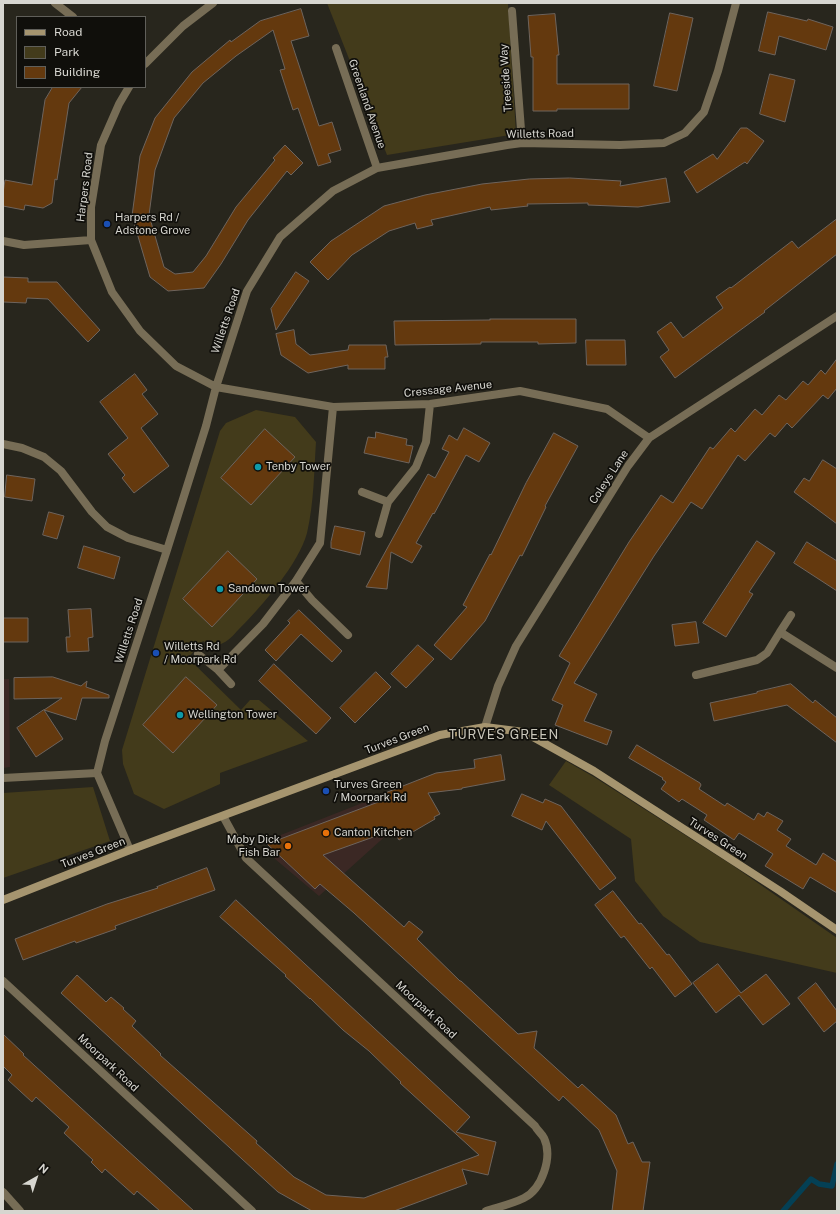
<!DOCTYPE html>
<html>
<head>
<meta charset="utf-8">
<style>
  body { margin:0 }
  #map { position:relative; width:840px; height:1214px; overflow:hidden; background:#28261d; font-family:"Public Sans",sans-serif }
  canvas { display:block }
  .frame { position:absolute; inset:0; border:4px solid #d7d6d0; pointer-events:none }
  .legend { position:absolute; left:16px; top:16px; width:130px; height:72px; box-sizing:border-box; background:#100f0b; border:1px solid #605f5a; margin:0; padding:5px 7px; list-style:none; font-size:12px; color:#d7d6d0 }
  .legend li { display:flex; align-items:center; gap:8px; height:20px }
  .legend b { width:20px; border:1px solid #605f5a }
  .north { position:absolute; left:16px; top:1158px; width:40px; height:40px; -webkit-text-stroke:3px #100f0b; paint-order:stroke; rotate:39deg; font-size:11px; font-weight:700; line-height:16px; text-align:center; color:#d7d6d0 }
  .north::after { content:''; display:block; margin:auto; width:14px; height:18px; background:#d7d6d0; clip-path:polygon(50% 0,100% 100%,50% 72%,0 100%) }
</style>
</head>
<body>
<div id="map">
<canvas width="840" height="1214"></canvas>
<div class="frame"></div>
<ul class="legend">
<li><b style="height:5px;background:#a6956f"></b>Road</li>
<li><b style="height:11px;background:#433b1b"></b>Park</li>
<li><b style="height:11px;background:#64390e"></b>Building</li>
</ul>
<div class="north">N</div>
</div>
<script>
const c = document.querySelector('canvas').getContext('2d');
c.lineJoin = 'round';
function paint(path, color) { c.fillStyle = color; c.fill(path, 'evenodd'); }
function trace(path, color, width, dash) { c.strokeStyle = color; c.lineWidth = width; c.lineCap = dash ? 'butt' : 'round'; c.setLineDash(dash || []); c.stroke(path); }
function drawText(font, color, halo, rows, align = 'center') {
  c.font = font + ' "Public Sans",sans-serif'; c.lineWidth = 3.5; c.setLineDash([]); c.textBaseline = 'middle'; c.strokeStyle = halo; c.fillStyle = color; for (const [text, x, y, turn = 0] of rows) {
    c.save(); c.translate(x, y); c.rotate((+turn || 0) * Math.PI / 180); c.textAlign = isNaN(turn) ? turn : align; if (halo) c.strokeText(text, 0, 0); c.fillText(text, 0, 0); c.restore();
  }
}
const commercial = new Path2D(`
  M3 679H9L10 767 3 768Z
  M380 796 390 832 319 896 275 859 268 840Z`);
const green = new Path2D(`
  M327 3H508L516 134 387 155Z
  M256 410 295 417 316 442C314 472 314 503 307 533 299 563 263 605 241 627 235 633 230 640 223 643 215 647 209 644 203 641L188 658 241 710 250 700H259L308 741 220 773V784L164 809 134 794 123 764 122 750 220 431 226 423Z
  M566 761 594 777 732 865 837 938V973L700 942 663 916 635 881 631 839 549 785Z
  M93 787 110 841 3 878V793Z`);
const stream = new Path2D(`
  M783 1211 811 1179 819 1184 832 1186 837 1164`);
const building = new Path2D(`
  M301 9 309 36 291 41 319 126 332 122 341 150 328 154 331 162 318 166 298 108 293 110 280 70 285 69 273 30 236 56 203 83 174 118 155 170 149 215 164 267 175 274 193 272 206 256 236 207 275 160 273 158 285 145 303 163 291 175 287 171 248 220 221 264 204 288 168 291 150 277 132 216 140 156 155 118 192 72 230 40 231 42 260 21Z
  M768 12 807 21 808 19 833 27 826 50 779 36 775 55 759 51Z
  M670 13 693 18 677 91 654 86Z
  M555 14 559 55H557V84H629V109H557V111H533V57H531L528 16Z
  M770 74 795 80 785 122 760 114Z
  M53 87H82L69 103 57 180 55 179 52 203 43 208 25 205 24 210 3 206V193L5 180 32 185 45 100Z
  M741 128H747L764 141 747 164 745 162 697 193 684 172 713 154 717 159Z
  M570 178 621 181 620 186 666 178 670 202 638 207 588 205V203L527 204 528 206 491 210 490 207 431 220 433 225 417 229 415 223 389 231 352 255 328 280 310 262 331 241 384 206 425 195 482 184 529 179Z
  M837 219V254L764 311 765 312 675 378 660 357 669 350 657 332 671 322 683 338 723 308 716 297 730 287 731 288 792 241 798 248Z
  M296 272 309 281 276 330 271 309Z
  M3 277 28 278V282H57L100 330 88 342 48 299 27 298 26 303 3 302Z
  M490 319H576V343L538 344V342H481V344L395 345 394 321 490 320Z
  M294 330 296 344 310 355 348 350 349 345H386L388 357H385V369H348V365L308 373 281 355 276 334Z
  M586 340H625L626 365H587Z
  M837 359V388L828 399 823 395 792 428 787 423 775 437 770 433 745 461 738 455 702 509 691 502 654 556 574 683 597 694 584 721 612 731 607 745 555 725 563 705 552 700 570 663 559 656 629 542 661 495 673 503 710 447 713 449 731 428 735 432 755 409 762 415 779 395 786 400 803 381 808 385 821 370 825 374Z
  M135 374 147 390 142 394 158 414 141 428 169 466 134 493 122 478 125 475 108 454 128 438 100 402Z
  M464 428 490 443 479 462 466 455 434 514 433 513 416 543 422 546 412 563 391 552 387 589 366 587 428 474 435 478 449 452 442 449 449 435 457 440Z
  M265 429 295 457 251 505 221 478Z
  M376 432 407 439 406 445 413 446 409 463 364 453 368 437 375 438Z
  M554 433 578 446 545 506 546 507 522 556 520 555 485 621 451 660 434 645 467 607 463 605 490 554 491 555 526 483Z
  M823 460 837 469V524L794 492 804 478 809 481Z
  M7 475 35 479 32 501 5 497Z
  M49 512 64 516 57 539 43 535Z
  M335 526 365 532 360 555 331 548V542Z
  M757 541 775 553 749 592 753 594 726 637 703 623Z
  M807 542 837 561V591L794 563Z
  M84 546 120 557 114 579 78 568Z
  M228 551 257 579 212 627 183 599Z
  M91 609 93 637 88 638 89 651 67 652 66 637H70L68 610Z
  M299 610 342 651 332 662 301 634 276 661 265 650 290 623 288 621Z
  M3 618H28V642H3Z
  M696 622 699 643 675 646 672 625Z
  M418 645 434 659 406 688 391 674Z
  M274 664 331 718 316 734 259 681Z
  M376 672 391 687 355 723 340 708Z
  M53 677 81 686 87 681 86 687 109 695V698H82L76 720 44 710 62 698 14 699V678Z
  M186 677 217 705 173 753 143 725Z
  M791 684 813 703 815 700 837 718V743L787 705 714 721 710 703 757 693V692Z
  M44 710 63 739 36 757 17 728Z
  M637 745 700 783 701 785 699 789 725 806 727 803 754 820 758 813 764 817 767 812 783 821 777 830 791 839 786 846 816 865 823 853 837 862V893L810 877 803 889 765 866 773 854 739 833 734 840 704 820 707 815 682 799 679 802 661 789 666 782 662 779 663 778 629 758Z
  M501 755 505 780 462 788V789L428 793 440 814 434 817 435 819 399 840 393 830 323 855 404 927 409 921 423 932 417 939 460 981H461L518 1034 537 1031 534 1048 578 1088 582 1084 616 1115 628 1144 633 1142 642 1162H650L643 1211H612L617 1171 599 1130 563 1096 559 1101 354 913 320 884 315 889 267 844 389 798H386L385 793 436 773 475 768 474 760Z
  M522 794 543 803 545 799 561 806 616 878 600 890 546 821 542 830 512 816Z
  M207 868 215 890 115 926 116 929 76 943 75 941 23 960 15 939 107 904 158 888 157 887Z
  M613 891 639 924 641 923 667 955 669 954 692 984 675 997 652 967 650 969 624 936 621 938 595 905Z
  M236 900 470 1117 456 1132 496 1142 488 1175 462 1169 467 1184 394 1211H312L278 1192 61 993 77 975 106 1002 111 997 124 1008 123 1009 136 1021 132 1026 161 1054 160 1055 257 1141 256 1143 294 1177 326 1195 364 1198 479 1155 400 1083 401 1082 369 1051 343 1030 310 998V999L285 976 286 975 220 917Z
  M718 964 741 993 766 974 790 1004 763 1025 739 995 716 1013 693 983Z
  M816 983 837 1011V1021L824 1032 798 998Z
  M3 1034 24 1054 23 1055 194 1211H160L137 1191 134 1195 105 1169 102 1173 91 1162 93 1160 64 1133 69 1127 36 1097 32 1102 8 1080 12 1075 3 1066Z`);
const lane = new Path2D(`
  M296 581 312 600 348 635
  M3 778 97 773
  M3 1192 20 1211`);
const street = new Path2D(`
  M55 3 73 17
  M512 11 522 143
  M336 48 377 168
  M145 64 183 26 213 3
  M129 87 119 104 101 145 91 207V240L112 292 140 331 176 366 216 387 333 407 430 404 520 391 607 409 649 438
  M3 241 24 245 91 240
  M3 444 22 448 44 457 61 471 92 512 107 527 128 538 167 550
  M362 492 388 502
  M379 534 388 502 416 467 426 442 430 404
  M780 632 791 615
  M198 654 218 670
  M696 675 757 660 767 653 780 632 837 668
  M231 684 218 670 263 624 296 581 320 543 333 407
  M485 727 498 686 516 646 628 466 649 438 837 316
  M223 816 246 858 535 1126C537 1130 542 1134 544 1138 553 1157 542 1189 524 1198 512 1204 498 1207 486 1211
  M130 850 97 773 105 741 167 550 206 426 216 387 247 291 280 237 333 191 377 168 507 145 522 143 620 145 664 143 685 133 704 112 718 71 736 3
  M3 981 252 1211`);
const secondary = new Path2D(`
  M3 900 130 850 440 735 485 727 524 732 594 771 780 891 837 930`);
const markers = [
  [107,224,4,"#1a4fb4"],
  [258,467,4,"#0f9aa8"],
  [220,589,4,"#0f9aa8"],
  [156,653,4,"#1a4fb4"],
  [180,715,4,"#0f9aa8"],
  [326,791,4,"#1a4fb4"],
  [326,833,4,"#e8710a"],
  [288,846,4,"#e8710a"]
];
const streetNames = [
  ["Treeside Way",506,78,-94],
  ["Greenland Avenue",367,104,71],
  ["Willetts Road",540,134,-1],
  ["Harpers Road",85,187,-83],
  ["Willetts Road",226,321,-71],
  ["Cressage Avenue",448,389,-6],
  ["Coleys Lane",609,477,-57],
  ["Willetts Road",129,631,-72],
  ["Turves Green",397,739,-21],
  ["Turves Green",718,839,33],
  ["Turves Green",93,853,-21],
  ["Moorpark Road",426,1010,43],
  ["Moorpark Road",108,1063,43]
];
const poiNames = [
  ["Harpers Rd /",115,218],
  ["Adstone Grove",115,231],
  ["Tenby Tower",266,467],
  ["Sandown Tower",228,589],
  ["Willetts Rd",164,647],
  ["/ Moorpark Rd",164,660],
  ["Wellington Tower",188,715],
  ["Turves Green",334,785],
  ["/ Moorpark Rd",334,798],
  ["Canton Kitchen",334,833],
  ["Moby Dick",280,840,"right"],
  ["Fish Bar",280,853,"right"]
];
const quarterNames = [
  ["TURVES GREEN",504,735]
];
paint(commercial, '#3b2824');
paint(green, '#433b1b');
trace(stream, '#044055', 5.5);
paint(building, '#64390e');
trace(building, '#6e645d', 1);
trace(lane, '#776d56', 8);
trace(street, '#776d56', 8);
trace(secondary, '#a6956f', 8);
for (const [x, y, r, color] of markers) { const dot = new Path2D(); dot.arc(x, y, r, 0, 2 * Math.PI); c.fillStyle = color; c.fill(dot); trace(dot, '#100f0b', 1.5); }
drawText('11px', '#d7d6d0', '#100f0b', streetNames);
drawText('11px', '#d7d6d0', '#100f0b', poiNames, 'left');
c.letterSpacing = '1px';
drawText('13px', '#c9c6ba', '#100f0b', quarterNames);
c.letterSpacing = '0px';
</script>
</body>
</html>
